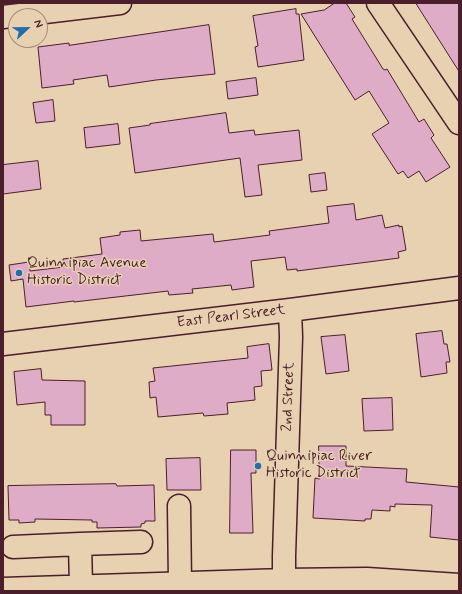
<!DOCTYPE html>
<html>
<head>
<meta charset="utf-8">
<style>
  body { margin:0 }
  #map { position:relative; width:462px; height:594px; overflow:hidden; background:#e7d1b0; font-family:Mynerve,sans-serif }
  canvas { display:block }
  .frame { position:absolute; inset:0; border:4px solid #4a1f2b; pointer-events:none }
  .north { position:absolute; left:8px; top:8px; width:40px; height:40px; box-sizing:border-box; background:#e7d1b0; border:1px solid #a88a7b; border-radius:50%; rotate:68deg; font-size:11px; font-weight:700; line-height:16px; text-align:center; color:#4a1f2b }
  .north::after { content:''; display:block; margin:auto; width:14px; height:18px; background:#1f6fb2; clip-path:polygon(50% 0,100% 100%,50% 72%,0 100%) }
</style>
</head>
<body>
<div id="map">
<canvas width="462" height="594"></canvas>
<div class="frame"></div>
<div class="north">N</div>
</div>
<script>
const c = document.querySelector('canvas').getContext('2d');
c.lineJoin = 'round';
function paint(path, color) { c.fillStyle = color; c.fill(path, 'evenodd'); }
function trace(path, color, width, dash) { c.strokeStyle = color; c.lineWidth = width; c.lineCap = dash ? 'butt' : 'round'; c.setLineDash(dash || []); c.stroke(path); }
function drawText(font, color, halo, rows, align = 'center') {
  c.font = font + ' Mynerve,sans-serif'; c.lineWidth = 3; c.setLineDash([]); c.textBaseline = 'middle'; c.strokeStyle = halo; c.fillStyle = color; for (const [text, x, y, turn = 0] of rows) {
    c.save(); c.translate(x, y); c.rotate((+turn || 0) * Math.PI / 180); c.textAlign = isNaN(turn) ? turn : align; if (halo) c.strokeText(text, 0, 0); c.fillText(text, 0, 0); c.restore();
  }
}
const building = new Path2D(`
  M335 3H346L355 17 352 19 383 69 385 70 387 69 419 122 424 119 434 135 431 138 450 167 426 182 419 171 408 178 403 171 398 174 372 134 389 123 369 91 355 100 301 14 324 10Z
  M416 3H459V71Z
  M296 9V14H299L304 60 258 67 255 47 258 46 253 16Z
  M209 25 215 74 156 80 109 87 107 75 73 80 74 84 42 88 38 47 69 43V45Z
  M256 78 258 95 228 99 226 82Z
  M53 100 55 121 36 123 33 103Z
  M226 113 229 133 254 130 255 135 299 130 302 160 258 165 262 195 245 197 240 158 135 173 129 128 150 125V124Z
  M118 124 120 144 86 148 84 128Z
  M38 161 41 189 3 194V165Z
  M325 173 327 190 311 192 309 175Z
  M354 204 356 220 382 215 385 228 399 225V227L402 226 406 250 398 252 399 258 376 261 297 271V269L287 270 285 257 251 261 254 287 232 290 231 285 192 289 193 293 169 295 168 291 74 302V301L26 307 23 279 11 281 9 265 29 262 30 271 64 267 63 259 102 254 100 238 120 235V232L140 230 141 241 213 234 214 242 270 235 269 231 329 223 327 207Z
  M442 331 444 344H447L450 362H446L447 373 421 377 416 334Z
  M345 335 349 371 326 374 321 337Z
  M269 344 272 370 261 371 262 386 254 387 255 400 227 403 228 414 204 416 203 413 158 417 156 397 150 398 149 382 155 381 153 368 248 358 247 347Z
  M41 369 42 380 85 381V425H51V415H45V402L17 405 14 372Z
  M392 398 393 430 364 431 362 399Z
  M319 446H346V466L407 469 406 482 459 487V540L430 537 432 505 395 504V507L390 506V511L372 510 371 519H365V521L313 518 315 478 319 479Z
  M231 450H256V473H251L253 533H230Z
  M200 458 201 490H167L166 459Z
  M116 484 117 486 154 485 155 521H145V523L141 524V527L97 528V522H92V520L35 519V522L19 523V520H9L8 486Z`);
const minor = new Path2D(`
  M378 3 459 123
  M3 17 120 3
  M3 344 290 310 459 288
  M179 506 180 583
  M80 544 81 586
  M13 547 80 544 141 542
  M284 580V556L291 337 290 310
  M3 589 284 580 367 579 459 585`);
const markers = [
  [19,273,4,"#1f6fb2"],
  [258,466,4,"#1f6fb2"]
];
const poiNames = [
  ["Quinnipiac Avenue",27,264],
  ["Historic District",27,281],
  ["Quinnipiac River",266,457],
  ["Historic District",266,474]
];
const streetNames = [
  ["East Pearl Street",231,317,-7],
  ["2nd Street",289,397,-88]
];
paint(building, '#dfacc7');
trace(building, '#4a1f2b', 1);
trace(minor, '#4a1f2b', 25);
trace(minor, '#e7d1b0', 22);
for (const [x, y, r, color] of markers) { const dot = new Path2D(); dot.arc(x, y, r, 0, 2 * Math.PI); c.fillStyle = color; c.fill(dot); trace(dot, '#e7d1b0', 1.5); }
drawText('15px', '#4a1f2b', '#e7d1b0', poiNames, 'left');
drawText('15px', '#4a1f2b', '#e7d1b0', streetNames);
</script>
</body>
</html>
